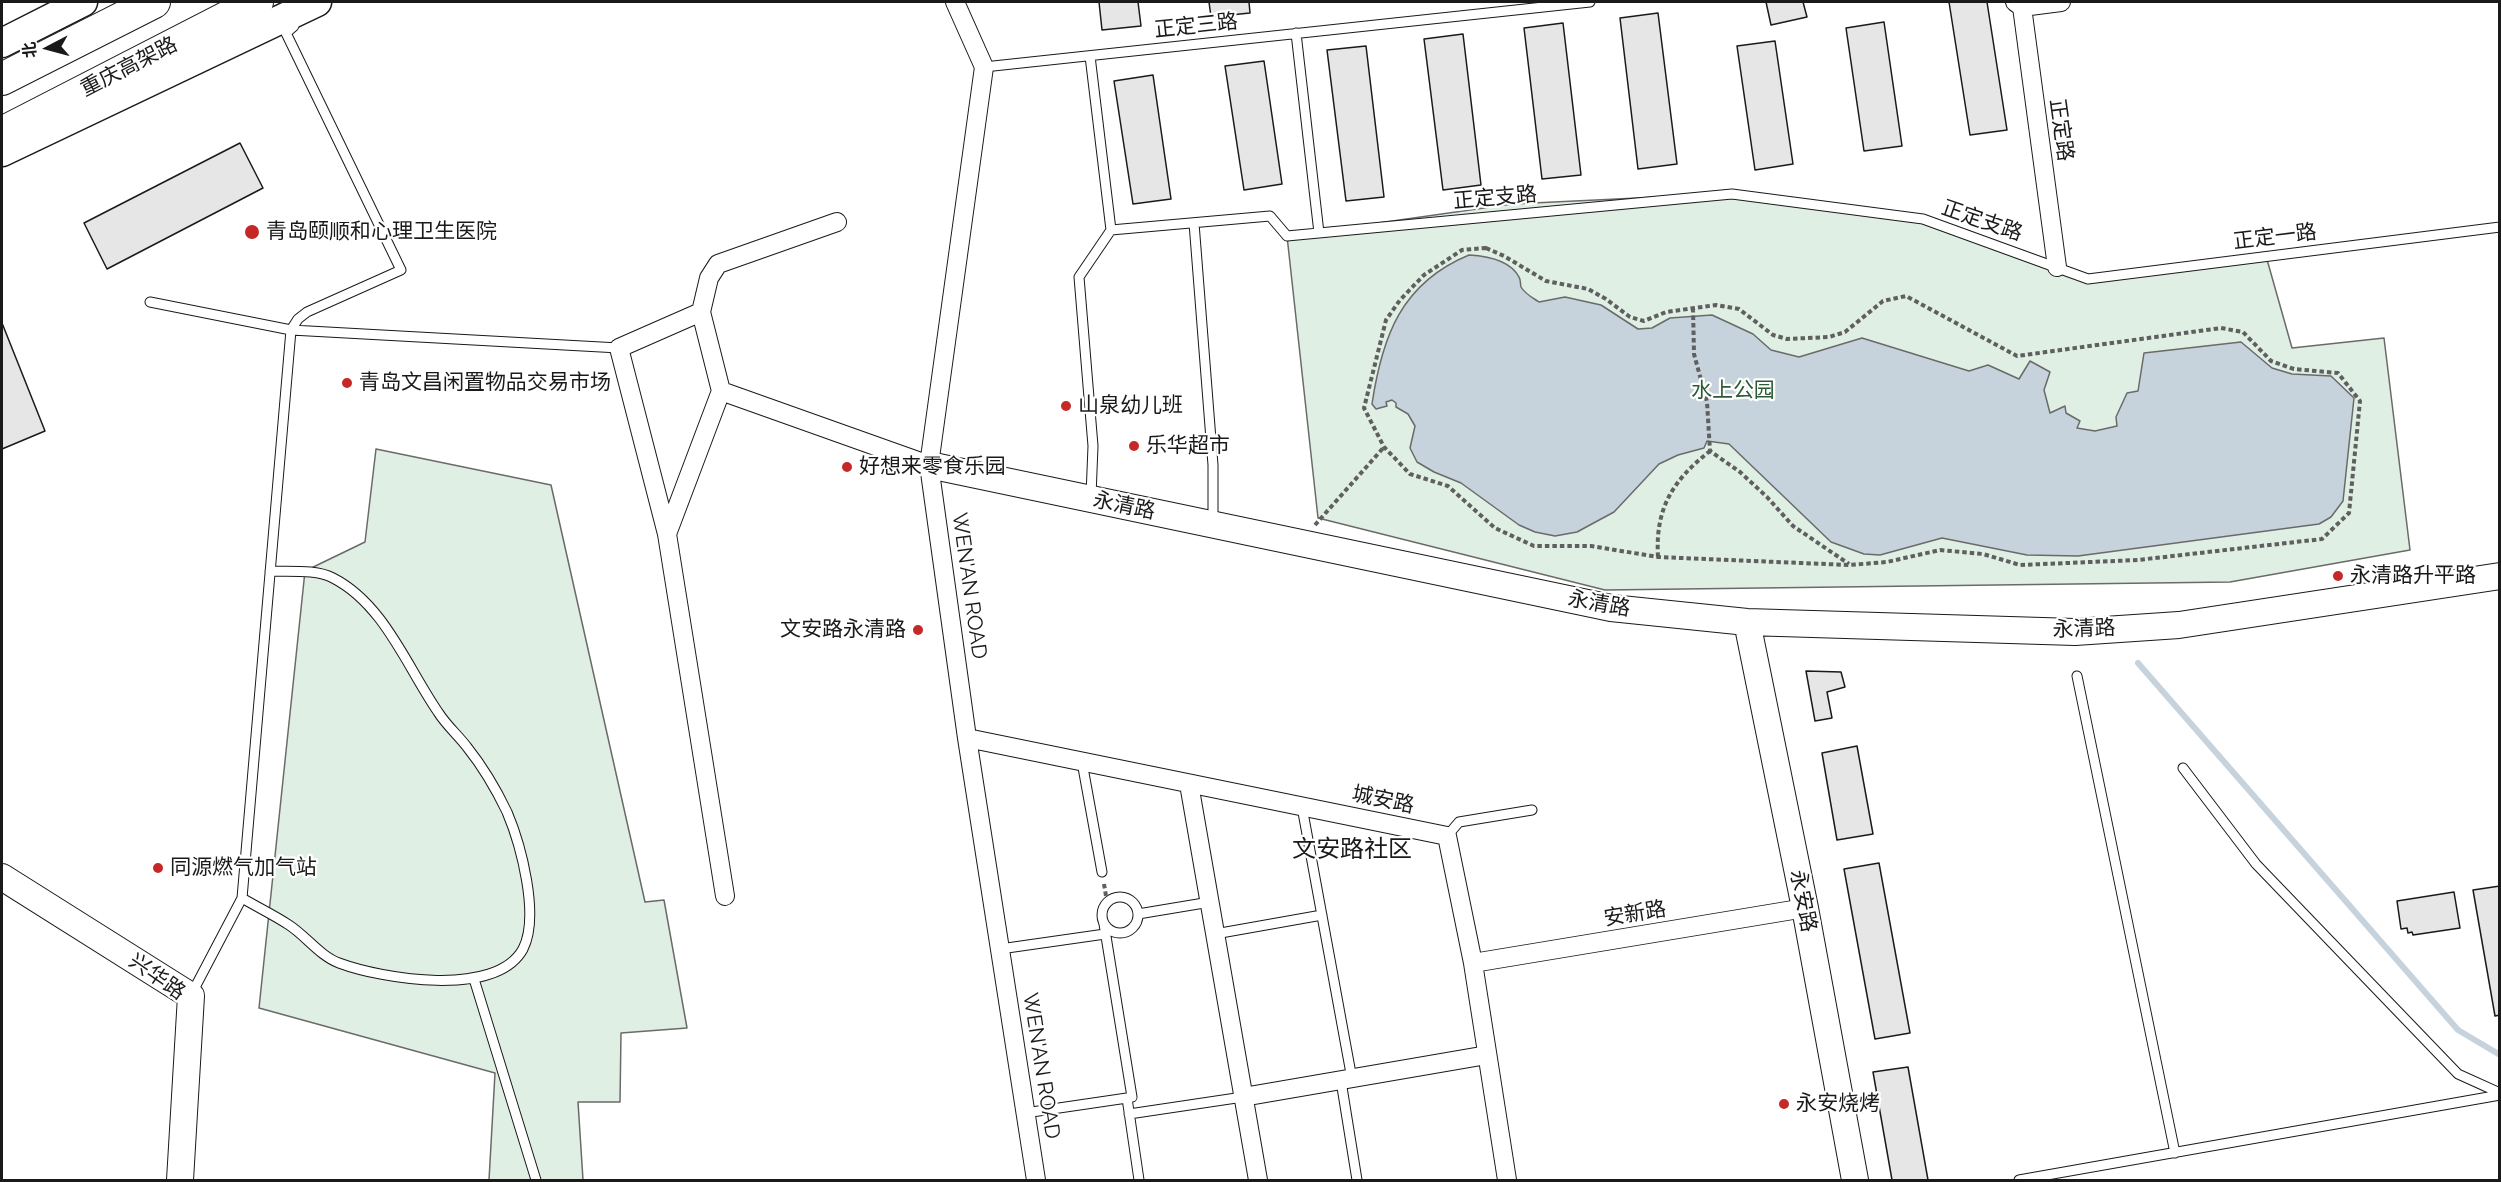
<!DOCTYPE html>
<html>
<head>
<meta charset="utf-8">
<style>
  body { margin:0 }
  #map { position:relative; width:2501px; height:1182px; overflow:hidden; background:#fff; font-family:Raleway,"Noto Sans SC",sans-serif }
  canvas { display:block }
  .frame { position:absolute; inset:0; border:3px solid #1a1a1a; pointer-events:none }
  .north { position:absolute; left:18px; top:18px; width:60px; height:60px; -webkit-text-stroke:4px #fff; paint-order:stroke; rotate:264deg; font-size:16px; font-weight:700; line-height:24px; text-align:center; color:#1a1a1a }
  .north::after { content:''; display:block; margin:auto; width:21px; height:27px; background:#1a1a1a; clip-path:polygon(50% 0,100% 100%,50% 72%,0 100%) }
</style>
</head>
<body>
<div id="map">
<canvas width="2501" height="1182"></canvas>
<div class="frame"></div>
<div class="north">北</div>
</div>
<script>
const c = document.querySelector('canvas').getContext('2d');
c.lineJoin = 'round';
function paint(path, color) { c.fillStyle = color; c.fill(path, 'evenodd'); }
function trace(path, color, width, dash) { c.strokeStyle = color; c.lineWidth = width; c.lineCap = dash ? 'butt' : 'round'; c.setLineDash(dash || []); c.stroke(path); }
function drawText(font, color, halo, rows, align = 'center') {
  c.font = font + ' Raleway,"Noto Sans SC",sans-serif'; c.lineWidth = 4.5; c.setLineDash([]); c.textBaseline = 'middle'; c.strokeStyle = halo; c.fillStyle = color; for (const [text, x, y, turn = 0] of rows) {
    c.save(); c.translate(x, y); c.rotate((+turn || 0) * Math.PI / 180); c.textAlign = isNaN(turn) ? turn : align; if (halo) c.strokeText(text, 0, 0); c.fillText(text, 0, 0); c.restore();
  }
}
const green = new Path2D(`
  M1742 193 1923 219 2088 279 2266 256 2292 348 2384 338 2410 550 2230 582 1605 590 1318 518 1287 236 1512 204Z
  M376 449 551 485 645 902 664 900 687 1028 621 1033 620 1102H578L583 1180H489L495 1073 259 1008 305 571 365 542Z`);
const water = new Path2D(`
  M1469 255C1486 256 1510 260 1519 277 1521 280 1520 284 1521 287 1525 294 1533 298 1539 302L1565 297 1601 305 1638 329 1652 328 1670 318 1712 315 1753 334 1771 350 1799 357 1862 338 1969 371 1988 365 2019 379 2030 361 2050 372 2044 390 2050 413 2065 406 2066 413 2080 421 2077 428 2095 431 2117 426 2116 417 2127 393 2138 391 2144 353 2241 342 2272 368 2292 374 2331 376 2354 398 2343 501 2331 517 2319 524 2078 556 2027 555 1942 538 1880 555 1864 554 1831 542 1729 444 1707 441 1704 448 1678 455 1659 464 1614 512 1577 532 1555 536 1535 532 1519 525 1461 483 1434 472 1417 462 1410 448 1415 426 1408 414 1396 407V403L1392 400 1386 402 1387 406 1376 409 1372 404C1382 337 1401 283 1469 255Z`);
const stream = new Path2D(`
  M2138 663 2458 1030 2500 1055`);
const building = new Path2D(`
  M1099 2H1138L1141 26 1102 30Z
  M1209 2H1249L1250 13 1211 17Z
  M1766 2H1803L1807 17 1771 25Z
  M1949 2H1987L2007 130 1970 135Z
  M1658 13 1677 164 1638 169 1620 18Z
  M1884 22 1902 146 1864 151 1846 28Z
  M1563 23 1581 175 1542 179 1524 28Z
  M1463 34 1481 185 1443 190 1424 39Z
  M1775 41 1793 164 1755 170 1737 46Z
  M1366 46 1384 197 1346 201 1327 50Z
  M1264 61 1282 184 1244 190 1225 66Z
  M1153 75 1171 199 1133 204 1114 81Z
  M240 143 263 188 107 269 84 223Z
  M2 323 45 431 2 449Z
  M1806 671 1841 672 1845 687 1827 692 1832 718 1815 721Z
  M1857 746 1873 834 1837 840 1822 753Z
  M1879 863 1910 1033 1875 1039 1844 869Z
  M2500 886V1015L2495 1016 2473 890Z
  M2454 892 2460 928 2413 935 2412 932 2408 933 2407 928 2401 929 2397 901Z
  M1908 1067 1928 1180H1892L1873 1072Z`);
const path = new Path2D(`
  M1486 248 1504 256 1546 281 1588 289 1606 299 1630 317 1644 321 1666 312 1716 305 1739 309 1773 335 1787 339 1829 337 1845 332 1883 301 1906 296 2017 356 2221 328 2243 332 2271 361 2294 369 2338 373 2360 401 2349 513 2322 539 2138 560 2020 565 1983 554 1940 550 1887 562 1849 565 1658 557 1591 546H1534L1495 528 1448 486 1410 474 1384 447 1364 408 1386 320 1400 300 1424 275 1462 250Z
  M1693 308 1694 354 1707 402 1710 451 1740 472 1767 497 1793 526 1849 564
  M1315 525 1384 447
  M1658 557C1655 508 1673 480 1710 451
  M1104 884 1107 902`);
const lane = new Path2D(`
  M1296 33 1319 233
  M1090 56 1111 230 1270 216 1287 236 1732 194 1923 219 2088 279 2500 227
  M984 67 1590 2
  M1194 223 1213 465V523
  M150 302 291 330 619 348
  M1091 496 1093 446 1079 277 1111 230
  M2077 676 2175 1153
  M1082 762 1102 872
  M2183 768 2256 864 2458 1074 2500 1093
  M1302 807 1352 1079
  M1447 836 1459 822 1532 810
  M1102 915a18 18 0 1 1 36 0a18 18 0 1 1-36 0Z
  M242 898C257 907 274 915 289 925 306 936 320 956 339 963 382 979 496 998 523 949 540 916 521 845 507 812 496 789 483 767 467 747 458 735 446 725 438 712 407 667 384 604 333 578 316 569 289 572 270 571
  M1138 914 1210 902
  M1104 924 1132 1097 1127 1098 1139 1180
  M1215 934 1322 915
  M1000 949 1105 934
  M474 979 536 1180
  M191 995 242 898 291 330 298 319 307 312 401 270 286 33 294 26
  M1341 1081 1357 1180
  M1025 1113 1127 1098
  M1129 1114 1243 1097
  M2019 1180 2500 1095`);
const street = new Path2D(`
  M955 2 984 67 929 465 967 738 1036 1180
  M2015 2 2022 7 2057 267
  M2022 7 2061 2
  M701 312 709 278 718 264 837 222
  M721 391 929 465
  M667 534 721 391 701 312 619 348 667 534 725 896
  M967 738 1447 836 1473 963 1507 1180
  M1189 784 1258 1180
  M1473 963 1805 908
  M1243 1097 1487 1055`);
const secondary = new Path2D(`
  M929 465 1611 608 1747 622 2075 632 2179 625 2500 576
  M1747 622 1805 908 1855 1180
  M2 877 191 996 180 1180`);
const primary = new Path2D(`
  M2 43 83 2
  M2 152 317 2`);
const highway = new Path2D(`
  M2 79 154 2
  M2 133 257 2`);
const markers = [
  [252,232,8,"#c62828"],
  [347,383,6,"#c62828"],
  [1066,406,6,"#c62828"],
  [1134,446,6,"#c62828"],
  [847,467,6,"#c62828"],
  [2338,576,6,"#c62828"],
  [918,630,6,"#c62828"],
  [158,868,6,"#c62828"],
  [1784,1104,6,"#c62828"]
];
const streetNames = [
  ["正定三路",1196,26,-6],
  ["重庆高架路",129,67,-27],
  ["正定路",2061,130,82],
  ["正定支路",1495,198,-5],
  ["正定支路",1982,221,19],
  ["正定一路",2275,237,-7],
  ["永清路",1124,506,12],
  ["WEN'AN ROAD",969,586,82],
  ["永清路",1599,604,10],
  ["永清路",2084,629,-2],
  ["城安路",1383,800,12],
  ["永安路",1803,901,79],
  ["安新路",1635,914,-9],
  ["兴华路",157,977,35],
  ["WEN'AN ROAD",1041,1066,81]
];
const poiNames = [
  ["青岛颐顺和心理卫生医院",266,232],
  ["青岛文昌闲置物品交易市场",359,383],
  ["山泉幼儿班",1078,406],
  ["乐华超市",1146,446],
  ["好想来零食乐园",859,467],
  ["永清路升平路",2350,576],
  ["文安路永清路",906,630,"right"],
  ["同源燃气加气站",170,868],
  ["永安烧烤",1796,1104]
];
const parkNames = [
  ["水上公园",1733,391]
];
const quarterNames = [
  ["文安路社区",1352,850]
];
paint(green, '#e0efe3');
trace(green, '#6a6a6a', 1.5);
paint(water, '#c6d2dc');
trace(water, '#6a6a6a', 1.5);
trace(stream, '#c6d2dc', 6);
paint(building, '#e6e6e6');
trace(building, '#1a1a1a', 1.5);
trace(lane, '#1a1a1a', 11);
trace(street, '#1a1a1a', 20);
trace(secondary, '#1a1a1a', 28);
trace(primary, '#1a1a1a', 31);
trace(highway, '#1a1a1a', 34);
trace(path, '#5f5f5f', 4, [4.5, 3]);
trace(lane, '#fff', 9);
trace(street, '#fff', 18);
trace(secondary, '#fff', 26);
trace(primary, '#fff', 28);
trace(highway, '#fff', 32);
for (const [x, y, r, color] of markers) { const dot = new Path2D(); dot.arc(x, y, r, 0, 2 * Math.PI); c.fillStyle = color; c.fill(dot); trace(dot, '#fff', 2); }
drawText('21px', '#1a1a1a', '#fff', streetNames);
drawText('21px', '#1a1a1a', '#fff', poiNames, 'left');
drawText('21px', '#2b5a34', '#fff', parkNames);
drawText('24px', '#1a1a1a', '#fff', quarterNames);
</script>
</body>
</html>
